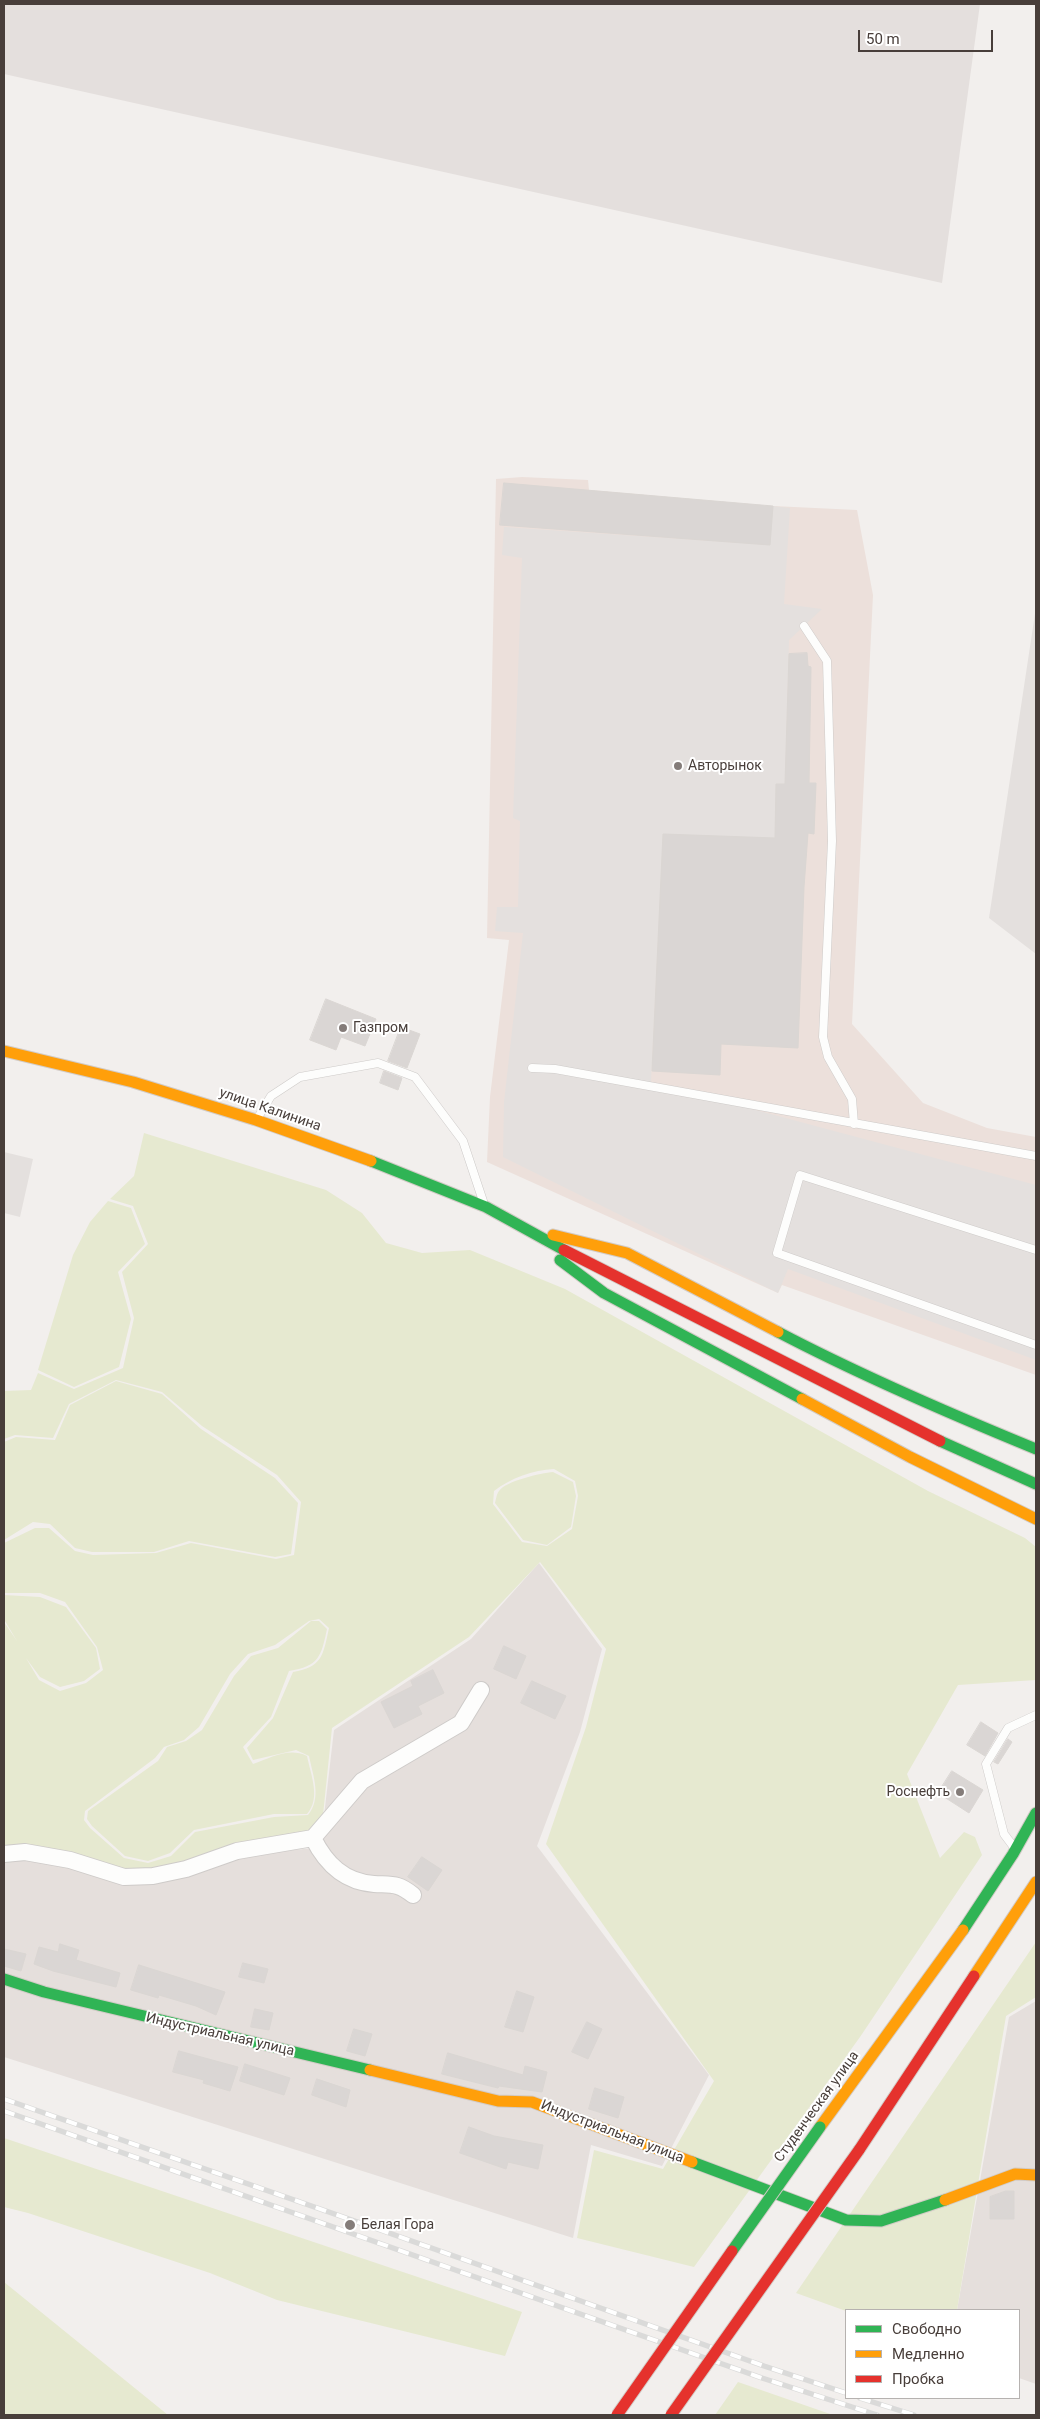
<!DOCTYPE html>
<html>
<head>
<meta charset="utf-8">
<style>
  body { margin:0 }
  #map { position:relative; width:1040px; height:2419px; overflow:hidden; background:#f2efed; font-family:Roboto,sans-serif }
  canvas { display:block }
  .frame { position:absolute; inset:0; border:5px solid #483e3a; pointer-events:none }
  .legend { position:absolute; left:845px; top:2309px; width:175px; height:90px; box-sizing:border-box; background:#fff; border:1px solid #b6b2b0; margin:0; padding:6px 9px; list-style:none; font-size:15px; color:#483e3a }
  .legend li { display:flex; align-items:center; gap:10px; height:25px }
  .legend b { width:25px; border:1px solid #b6b2b0 }
  .scale { position:absolute; left:858px; top:30px; width:135px; height:22px; box-sizing:border-box; border:2px solid #483e3a; border-top:0; padding-left:6px; font-size:15px; line-height:18px; white-space:nowrap; color:#483e3a; -webkit-text-stroke:4px #fff; paint-order:stroke }
</style>
</head>
<body>
<div id="map">
<canvas width="1040" height="2419"></canvas>
<div class="frame"></div>
<ul class="legend">
<li><b style="height:6px;background:#30b455"></b>Свободно</li>
<li><b style="height:6px;background:#ff9f0a"></b>Медленно</li>
<li><b style="height:6px;background:#e5322d"></b>Пробка</li>
</ul>
<div class="scale">50 m</div>
</div>
<script>
const c = document.querySelector('canvas').getContext('2d');
c.lineJoin = 'round';
function paint(path, color) { c.fillStyle = color; c.fill(path, 'evenodd'); }
function trace(path, color, width, dash) { c.strokeStyle = color; c.lineWidth = width; c.lineCap = dash ? 'butt' : 'round'; c.setLineDash(dash || []); c.stroke(path); }
function drawText(font, color, halo, rows, align = 'center') {
  c.font = font + ' Roboto,sans-serif'; c.lineWidth = 4; c.setLineDash([]); c.textBaseline = 'middle'; c.strokeStyle = halo; c.fillStyle = color; for (const [text, x, y, turn = 0] of rows) {
    c.save(); c.translate(x, y); c.rotate((+turn || 0) * Math.PI / 180); c.textAlign = isNaN(turn) ? turn : align; if (halo) c.strokeText(text, 0, 0); c.fillText(text, 0, 0); c.restore();
  }
}
const residential = new Path2D(`
  M539 1563 602 1649 580 1732 537 1846 709 2075 662 2166 591 2145 573 2238 4 2057V1859L30 1856 124 1882 239 1856 313 1848 324 1816 334 1730 471 1639Z
  M1036 2001V2384L1019 2378V2310H957L1009 2017Z`);
const commercial = new Path2D(`
  M522 477 588 480 589 490 773 506 857 510 873 595 852 1024 923 1103 987 1128 1036 1137V1375L782 1285 778 1293 487 1162 490 1097 509 940 487 938 496 479Z`);
const industrial = new Path2D(`
  M4 4H980L942 283 4 74Z`);
const green = new Path2D(`
  M144 1133 326 1190 362 1213 386 1243 422 1253 470 1250 565 1289 928 1491 1025 1538 1036 1547V1680L958 1685 907 1774 940 1858 964 1832 975 1837 982 1855 860 2037 694 2267 577 2238 594 2150 663 2169 714 2081 546 1844 586 1727 606 1649 540 1562 469 1637 332 1728 323 1815 309 1836 153 1874 4 1849V1622L17 1641 5 1621 4 1595 40 1597 66 1607 96 1648 100 1669 84 1681 60 1687 40 1677 26 1658 39 1680 60 1691 86 1683 103 1670 97 1647 65 1602 40 1593H4V1543L35 1528H49L75 1551 93 1555 156 1553 191 1543 276 1559 294 1555 301 1502 277 1475 202 1426 162 1392 116 1380 69 1404 53 1438 15 1435 4 1439V1391L31 1390 38 1373 74 1389 123 1368 134 1318 122 1272 148 1244 133 1206 110 1199 134 1176ZM554 1469 575 1481 578 1496 572 1529 547 1546 522 1542 493 1504 494 1491C511 1478 533 1470 554 1469ZM319 1619 329 1628C323 1656 322 1667 293 1672L273 1718 247 1748 253 1760 296 1750 309 1756C313 1776 322 1798 308 1815L274 1817 195 1832 171 1856 148 1863 124 1858 90 1828 84 1820 85 1811 155 1758 164 1747 184 1740 199 1727 230 1674 248 1654 275 1645 309 1621Z
  M108 1201 131 1208 145 1244 118 1272 131 1319 119 1367 74 1387 38 1370 73 1255 90 1222Z
  M116 1381 162 1394 201 1429 275 1478 298 1503 291 1554 275 1557 189 1541 154 1552H92L75 1548 50 1524 33 1522 4 1540V1442L16 1437 55 1440 70 1405Z
  M553 1472 573 1482 576 1496 571 1527 547 1545 523 1540 495 1503C496 1499 497 1493 499 1491 506 1481 541 1473 553 1472Z
  M311 1621H319L327 1629C321 1657 319 1666 289 1671L271 1717 243 1747 253 1764C271 1758 288 1747 307 1756 311 1776 321 1798 307 1814H274L194 1830 170 1853 148 1861 125 1856 92 1826 87 1819 88 1811 158 1761 167 1747 186 1741 202 1730 234 1676 251 1656 278 1648Z
  M1036 1942V1997L1006 2016 957 2310 846 2311 796 2293Z
  M4 2138 522 2312 505 2356 277 2300 210 2273 28 2213 4 2207Z
  M4 2282 168 2415H4Z
  M738 2382 833 2415H715Z`);
const parking = new Path2D(`
  M773 506 790 508 784 604 822 609 789 640 785 784H776L775 839 663 834 651 1082 1036 1185V1360L788 1269 778 1293 503 1157 504 1102 523 933 495 931 497 907H518L520 821 513 818 522 558 502 555 504 527 770 545Z
  M1036 607V954L989 918Z
  M4 1152 33 1159 20 1217 4 1213Z`);
const building = new Path2D(`
  M504 483 773 506 770 545 500 525Z
  M807 653 808 666 811 667 809 783H816L814 834 808 833 804 887 798 1048 721 1044 720 1075 652 1071 663 834 775 838 776 784H785L789 654Z
  M326 999 376 1019 365 1046 341 1037 336 1050 310 1040Z
  M401 1027 420 1034 407 1068 388 1061Z
  M384 1071 402 1078 398 1090 380 1083Z
  M504 1646 526 1656 516 1679 494 1669Z
  M433 1670 444 1693 418 1706 422 1714 394 1728 381 1702 413 1686 411 1681Z
  M532 1681 566 1696 555 1719 521 1703Z
  M981 1722 998 1733 985 1756 967 1745Z
  M1008 1739 1012 1742 998 1764 994 1762Z
  M952 1771 983 1790 969 1813 938 1793Z
  M422 1857 442 1870 428 1891 408 1877Z
  M60 1944 79 1950 76 1960 120 1973 116 1987 53 1971 34 1964 39 1947 58 1952Z
  M4 1949 26 1954 21 1971 4 1966Z
  M243 1963 268 1969 264 1983 239 1977Z
  M139 1965 225 1992 216 2015 196 2006 159 1995 158 1998 131 1990Z
  M517 1991 534 1997 523 2032 505 2027Z
  M255 2009 273 2013 269 2030 251 2027Z
  M587 2022 602 2029 588 2059 572 2052Z
  M354 2029 372 2034 365 2056 347 2051Z
  M179 2051 238 2067 230 2091 203 2083 204 2080 173 2072Z
  M448 2053 523 2075 525 2066 547 2072 542 2092 499 2086 498 2088 442 2074Z
  M245 2064 290 2078 284 2095 240 2081Z
  M317 2079 350 2090 346 2107 312 2095Z
  M595 2088 624 2097 618 2118 589 2109Z
  M469 2127 494 2136 543 2145 538 2169 508 2162 506 2169 460 2153Z
  M1006 2191H1014V2219H990V2197Z`);
const lane = new Path2D(`
  M804 626 827 661 832 841 823 1037 828 1057 852 1099 854 1124
  M532 1068 555 1069 1036 1156
  M257 1119 271 1096 300 1077 378 1063 415 1077 463 1141 483 1201
  M1036 1250 800 1175 777 1253 1036 1345
  M1013 1846 1004 1834 986 1764 1008 1728 1036 1715`);
const street = new Path2D(`
  M4 1854 25 1852 70 1860 124 1877 153 1876 186 1869 237 1851 313 1838
  M413 1895C398 1883 393 1885 374 1884 344 1882 326 1864 313 1838L362 1781 461 1723 481 1690`);
const fast = new Path2D(`
  M371 1161 486 1207 564 1250
  M560 1260 604 1293 802 1399
  M778 1332C862 1376 948 1413 1036 1449
  M940 1441 1036 1484
  M963 1930 1013 1854 1036 1813
  M4 1979 44 1992 370 2070
  M692 2162 846 2220 881 2221 945 2200`);
const slow = new Path2D(`
  M4 1051 133 1082 256 1120 371 1161
  M553 1235 627 1253 778 1332
  M802 1399 910 1457 1036 1519
  M974 1976 1036 1882
  M370 2070 498 2101 532 2102 692 2162
  M820 2127 963 1930
  M945 2200 1015 2174 1036 2175`);
const jam = new Path2D(`
  M564 1250 940 1441
  M859 2150 974 1976`);
const rail = new Path2D(`
  M4 2099 392 2234 764 2366 846 2393
  M4 2111 762 2378 877 2415
  M860 2398 914 2415`);
const fastBridge = new Path2D(`
  M732 2251 820 2127`);
const jamBridge = new Path2D(`
  M617 2415 732 2251
  M671 2415 859 2150`);
const markers = [
  [678,766,5,"#847c79"],
  [343,1028,5,"#847c79"],
  [960,1792,5,"#847c79"],
  [350,2225,6,"#847c79"]
];
const poiNames = [
  ["Авторынок",688,766],
  ["Газпром",353,1028],
  ["Роснефть",950,1792,"right"],
  ["Белая Гора",361,2225]
];
const streetNames = [
  ["улица Калинина",270,1110,19],
  ["Индустриальная улица",220,2035,13],
  ["Студенческая улица",817,2107,-54],
  ["Индустриальная улица",612,2132,21]
];
paint(residential, '#e5dfdc');
paint(commercial, '#ece0db');
paint(industrial, '#e4dfdd');
paint(green, '#e6e9d0');
paint(parking, '#e4e0de');
paint(building, '#dad6d4');
trace(building, '#dad6d3', 1);
trace(lane, '#cecbc9', 9);
trace(street, '#cecbc9', 18);
trace(fast, '#d2cbc6', 13);
trace(slow, '#d2cbc6', 13);
trace(jam, '#d2cbc6', 13);
trace(lane, '#fdfdfc', 8);
trace(street, '#fdfdfc', 16);
trace(fast, '#30b455', 11);
trace(slow, '#ff9f0a', 11);
trace(jam, '#e5322d', 11);
trace(rail, '#dadad9', 5.5);
trace(rail, '#fff', 4, [11]);
trace(fastBridge, '#d2cbc6', 13, []);
trace(jamBridge, '#d2cbc6', 13, []);
trace(fastBridge, '#30b455', 11);
trace(jamBridge, '#e5322d', 11);
for (const [x, y, r, color] of markers) { const dot = new Path2D(); dot.arc(x, y, r, 0, 2 * Math.PI); c.fillStyle = color; c.fill(dot); trace(dot, '#fff', 2); }
drawText('14px', '#483e3a', '#fff', poiNames, 'left');
drawText('14px', '#483e3a', '#fff', streetNames);
</script>
</body>
</html>
